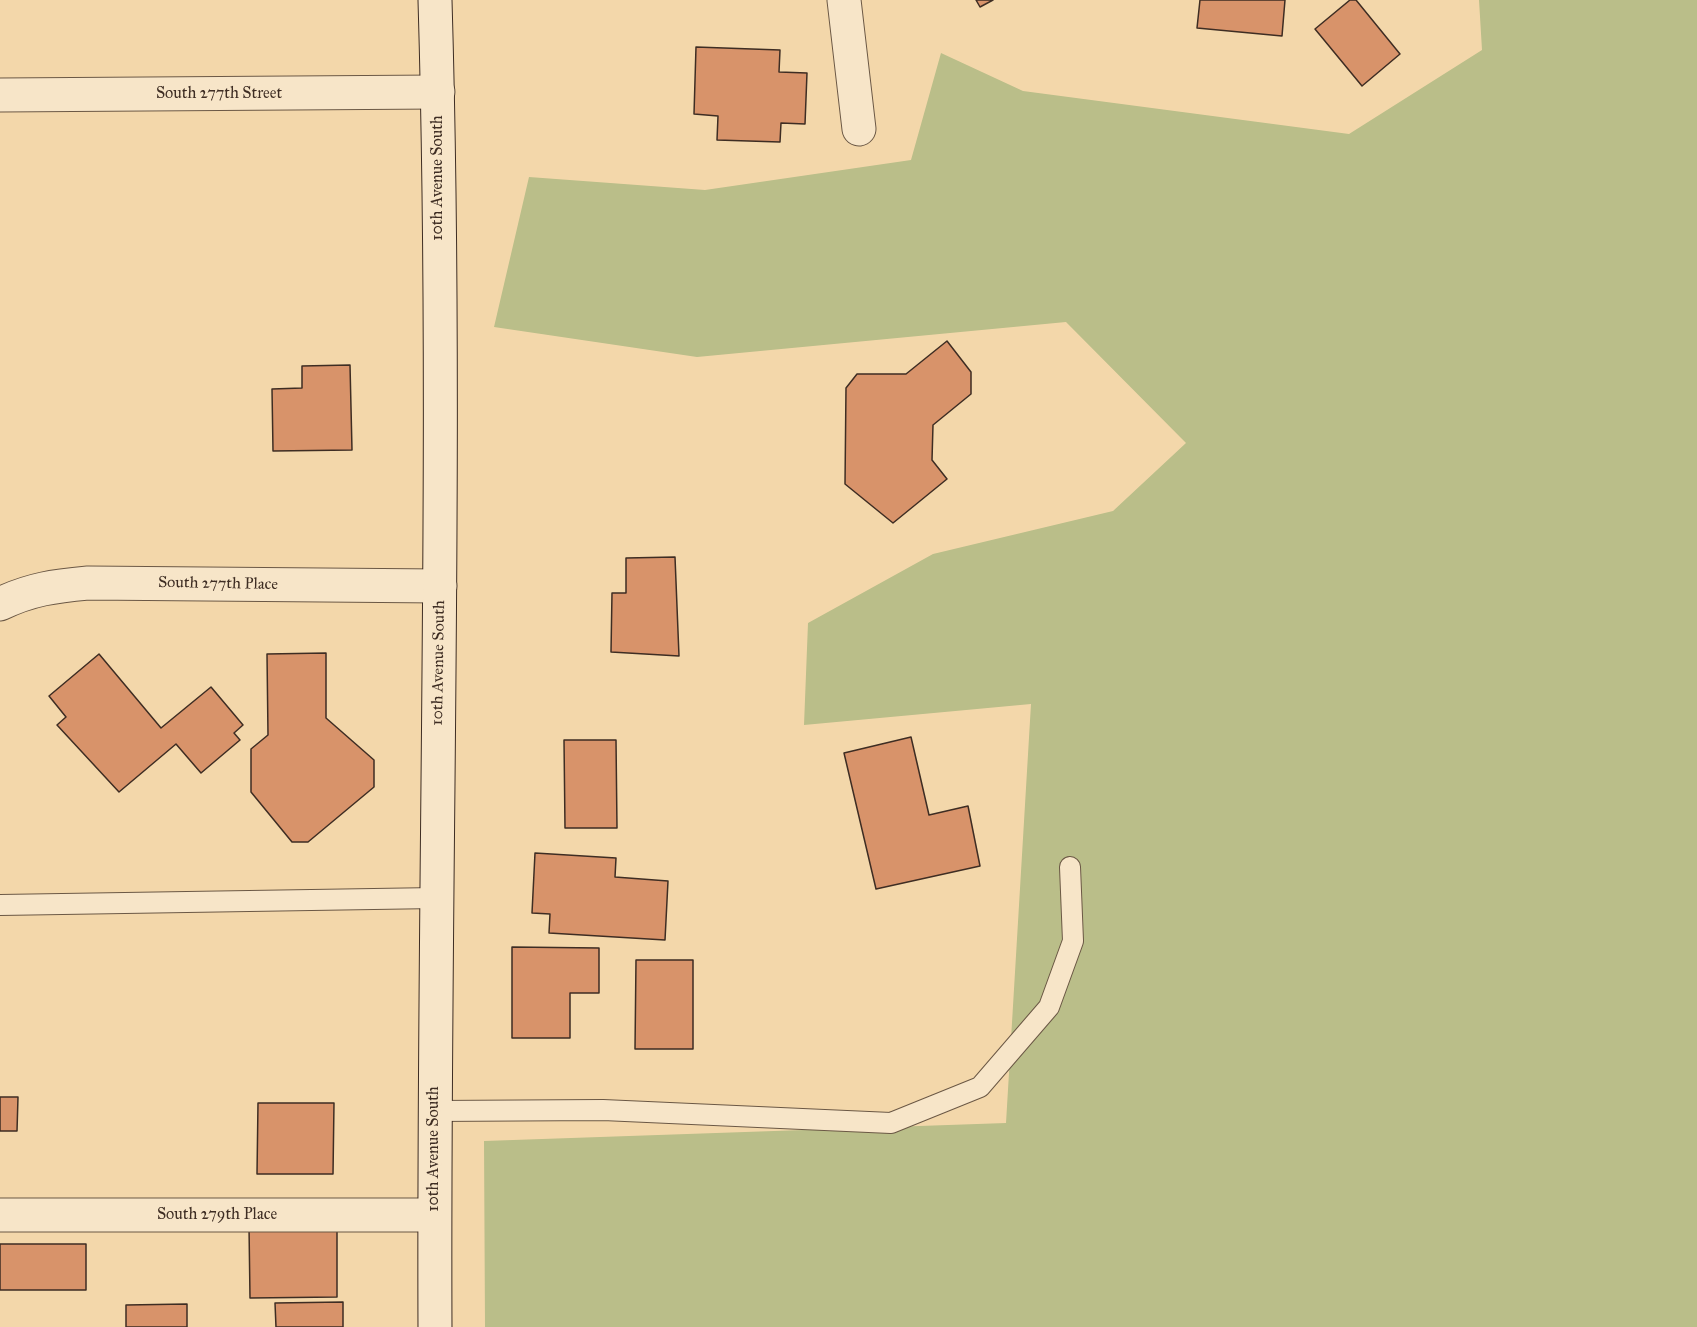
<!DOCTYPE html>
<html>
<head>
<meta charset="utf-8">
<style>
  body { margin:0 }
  canvas { display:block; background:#f3d7aa }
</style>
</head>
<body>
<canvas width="1697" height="1327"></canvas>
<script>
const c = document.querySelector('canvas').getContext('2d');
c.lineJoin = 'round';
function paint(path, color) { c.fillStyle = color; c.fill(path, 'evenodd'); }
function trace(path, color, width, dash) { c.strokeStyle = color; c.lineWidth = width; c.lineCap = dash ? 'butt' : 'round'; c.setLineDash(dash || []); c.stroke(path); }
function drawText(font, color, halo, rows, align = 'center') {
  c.font = font + ' "IM FELL Great Primer",serif'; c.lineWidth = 6; c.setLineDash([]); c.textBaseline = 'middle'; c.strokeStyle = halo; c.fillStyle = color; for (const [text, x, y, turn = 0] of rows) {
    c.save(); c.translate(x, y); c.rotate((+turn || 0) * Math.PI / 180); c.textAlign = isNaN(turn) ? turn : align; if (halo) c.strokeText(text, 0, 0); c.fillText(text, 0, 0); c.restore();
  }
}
const green = new Path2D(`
  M1479 0H1697V1327H485L484 1141 1006 1123 1031 704 804 725 808 623 933 554 1113 511 1186 443 1066 322 697 357 494 327 529 177 705 190 911 160 941 53 1023 91 1349 134 1482 50Z`);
const building = new Path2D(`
  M976 0H993L980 7Z
  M1200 0H1285L1282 36 1197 28Z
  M1350 0H1356L1400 54 1362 86 1315 29Z
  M696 47 780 50 779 72 807 73 805 124 781 123 780 142 717 140 718 116 694 114Z
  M947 341 971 372V394L933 425 932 460 947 479 893 523 845 484 846 388 857 374H906Z
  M350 365 352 450 273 451 272 389 302 388V366Z
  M675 557 679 656 611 652 612 593H626V558Z
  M326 653V718L374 760V787L308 842H292L251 792V749L268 735 267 654Z
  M99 654 161 728 211 687 243 725 234 733 240 740 201 773 176 744 119 792 57 725 66 717 49 696Z
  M911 737 929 815 968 806 980 866 876 889 844 753Z
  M564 740H616L617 828H565Z
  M535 853 616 858 615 877 668 881 665 940 549 933 550 914 532 913Z
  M512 947 599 948V993H570V1038H512Z
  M636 960H693V1049H635Z
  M0 1097H18L17 1131H0Z
  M258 1103H334L333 1174H257Z
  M337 1224V1297L250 1298 249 1226Z
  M0 1244H86V1290H0Z
  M343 1302V1327H276L275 1303Z
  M187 1304V1327H126V1305Z`);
const service = new Path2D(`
  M0 905 436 898
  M434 1111 603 1110 891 1123 980 1087 1049 1007 1073 941 1070 867`);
const minor = new Path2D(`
  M844 0 859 129
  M0 95 438 92
  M0 604C31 589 55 586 88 583L440 586
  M0 1215H434`);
const secondary = new Path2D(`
  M435 1327C433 885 448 442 435 0`);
const streetNames = [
  ["South 277th Street",219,94],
  ["10th Avenue South",438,178,-90],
  ["South 277th Place",218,584,1],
  ["10th Avenue South",439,663,-89],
  ["10th Avenue South",434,1149,-90],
  ["South 279th Place",217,1215]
];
paint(green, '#babe89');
paint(building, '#d8936a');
trace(building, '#3e2d23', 1.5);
trace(service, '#6b5845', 22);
trace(minor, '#6b5845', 35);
trace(secondary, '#3e2d23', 35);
trace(service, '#f7e5c8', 20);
trace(minor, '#f7e5c8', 33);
trace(secondary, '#f7e5c8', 33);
drawText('16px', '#3e2d23', '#f7e5c8', streetNames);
</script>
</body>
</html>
